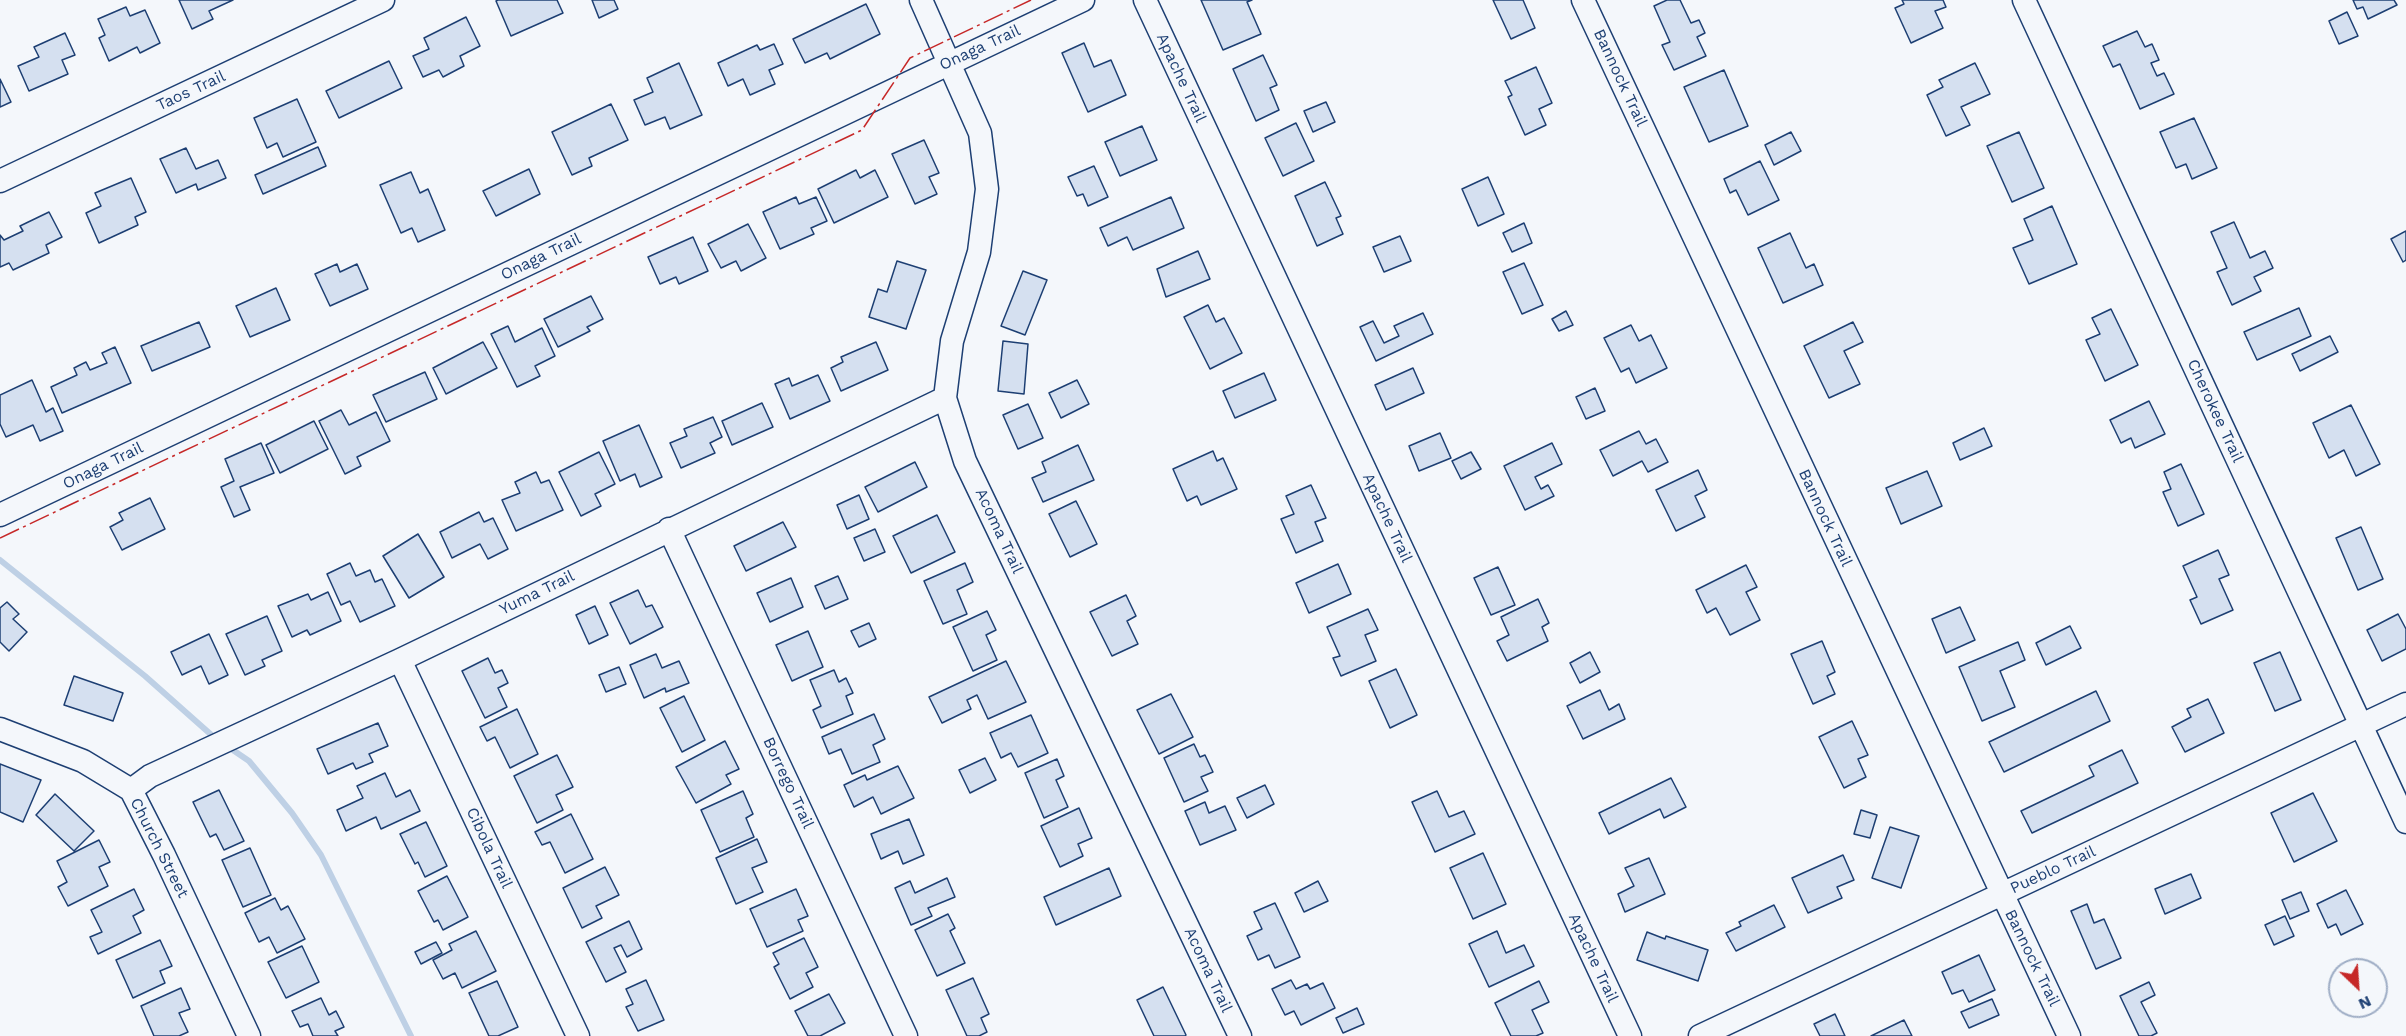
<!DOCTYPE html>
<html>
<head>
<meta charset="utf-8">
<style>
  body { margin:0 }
  #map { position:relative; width:2406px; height:1036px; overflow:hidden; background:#f4f7fb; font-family:"Work Sans",sans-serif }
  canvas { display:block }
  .north { position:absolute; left:2328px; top:958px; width:60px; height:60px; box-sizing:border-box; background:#f4f7fb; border:2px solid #9eadc5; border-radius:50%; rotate:155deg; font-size:16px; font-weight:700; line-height:24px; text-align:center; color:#1d3f73 }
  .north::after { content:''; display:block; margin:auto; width:21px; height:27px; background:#c62828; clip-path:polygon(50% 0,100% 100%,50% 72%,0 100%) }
</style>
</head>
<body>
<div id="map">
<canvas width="2406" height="1036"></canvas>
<div class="north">N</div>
</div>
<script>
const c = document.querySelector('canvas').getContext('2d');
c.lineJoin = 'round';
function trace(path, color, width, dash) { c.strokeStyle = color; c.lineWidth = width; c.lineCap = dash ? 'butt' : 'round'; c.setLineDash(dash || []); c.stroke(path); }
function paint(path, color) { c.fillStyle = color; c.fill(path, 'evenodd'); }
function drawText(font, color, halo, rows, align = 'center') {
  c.font = font + ' "Work Sans",sans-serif'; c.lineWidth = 4.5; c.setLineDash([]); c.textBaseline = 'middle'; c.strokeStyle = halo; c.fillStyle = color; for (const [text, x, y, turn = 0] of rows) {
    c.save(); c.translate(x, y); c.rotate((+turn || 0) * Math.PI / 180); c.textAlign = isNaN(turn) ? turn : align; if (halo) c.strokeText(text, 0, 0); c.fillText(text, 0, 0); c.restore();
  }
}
const stream = new Path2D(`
  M0 560 145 676 216 739
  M227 746 249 761 292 813 321 855 411 1036`);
const building = new Path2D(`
  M179 0H233L209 11 213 19 192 29Z
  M498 0H557L563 13 511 36 496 1Z
  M592 0H614L618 9 599 18Z
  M1201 0H1252L1247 2 1261 34 1223 50Z
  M1493 0H1523L1535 28 1511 39Z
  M1667 0H1680L1691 23 1699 20 1705 33 1697 37 1706 56 1674 70 1662 45 1670 42 1654 6Z
  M1902 0H1943L1946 7 1935 11 1943 28 1911 43 1895 8 1904 4Z
  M2353 0H2394L2397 5 2368 19 2363 7 2357 9Z
  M866 4 880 34 830 59 827 53 805 63 793 39Z
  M126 7 130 16 145 10 160 43 140 53 137 47 109 61 99 38 105 35 98 19Z
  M2347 12 2358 36 2339 44 2329 21Z
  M466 17 480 46 460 56 464 66 443 77 439 70 423 77 413 56 429 49 424 38Z
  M2137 31 2145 47 2152 44 2159 60 2151 63 2157 76 2164 73 2174 94 2140 109 2120 64 2113 67 2103 46Z
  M65 33 75 55 62 60 68 74 29 91 18 66 39 57 34 47Z
  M1084 43 1094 67 1111 60 1126 95 1088 112 1062 53Z
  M774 44 783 64 769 70 775 84 750 95 743 79 728 86 718 63 757 45 760 50Z
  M1263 55 1277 85 1270 88 1279 110 1256 121 1233 69Z
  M389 61 402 88 339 118 326 91Z
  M679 63 702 115 670 129 665 117 645 125 634 100 653 92 647 78Z
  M1975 63 1990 94 1961 107 1970 125 1946 136 1927 95 1943 87 1939 80Z
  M1536 67 1552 103 1539 109 1546 125 1525 135 1508 97 1512 95 1505 81Z
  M1724 70 1748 126 1709 142 1684 87Z
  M0 79 11 102 0 107Z
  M297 99 316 142 283 157 277 143 267 148 254 118Z
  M1326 102 1335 122 1313 132 1304 111Z
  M611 104 628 140 589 158 592 166 572 175 552 132Z
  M2194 118 2217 168 2192 179 2186 164 2176 168 2160 132Z
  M1296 123 1314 161 1283 176 1265 138Z
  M1142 126 1157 160 1120 176 1105 142Z
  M1791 132 1801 151 1774 165 1765 145Z
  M2019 132 2044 188 2012 202 1987 146Z
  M924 140 939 173 929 177 937 194 915 204 892 154Z
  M318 147 326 166 263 194 255 175Z
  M186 148 196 169 218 160 226 178 198 190 196 184 176 193 160 159Z
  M1760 161 1779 200 1748 215 1736 190 1730 193 1724 179Z
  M1094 166 1108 197 1088 206 1083 194 1077 196 1068 177Z
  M529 169 540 194 496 216 483 191Z
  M856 170 860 178 875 170 888 197 834 223 818 189Z
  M411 172 420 193 428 189 445 230 418 242 412 228 401 233 380 185Z
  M1488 177 1504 214 1478 226 1462 189Z
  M131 178 146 212 135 217 138 225 99 243 86 213 101 206 95 193Z
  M1325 182 1341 216 1336 218 1343 234 1317 246 1295 196Z
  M796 197 799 204 816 197 827 221 811 228 814 234 780 249 763 212Z
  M1171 197 1184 228 1133 250 1127 237 1108 246 1100 228Z
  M2052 206 2077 264 2029 284 2013 248 2033 240 2024 219Z
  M49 212 62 237 46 245 49 253 13 270 9 263 0 267V235L4 240 23 231 20 226Z
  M2234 222 2250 258 2265 251 2273 268 2254 277 2261 291 2232 305 2217 272 2227 268 2211 232Z
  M1524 223 1532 243 1512 252 1503 233Z
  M748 224 766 258 741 271 736 261 721 268 708 244Z
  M2406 231V260L2403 262 2391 239Z
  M1790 233 1806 268 1814 264 1823 285 1783 303 1758 248Z
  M1400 236 1411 261 1384 272 1373 247Z
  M693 237 708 271 679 284 676 277 660 284 648 257Z
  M1198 251 1210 279 1166 297 1157 269Z
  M897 261 926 270 906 329 869 317 878 289 887 292Z
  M1524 263 1543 305 1522 314 1503 272Z
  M337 264 340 272 357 264 368 289 330 306 315 274Z
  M1023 271 1047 280 1025 335 1001 326Z
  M276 288 290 320 250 337 236 306Z
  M591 296 603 319 587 327 590 331 558 347 544 319Z
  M1208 305 1216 322 1224 318 1242 353 1210 369 1184 317Z
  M2299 308 2311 336 2257 360 2244 332Z
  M2111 309 2138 365 2105 381 2086 340 2100 334 2092 318Z
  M1566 311 1573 325 1559 331 1552 319Z
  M1423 313 1433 334 1376 361 1360 327 1373 321 1384 343 1399 336 1394 326Z
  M199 322 210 347 152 371 141 346Z
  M1853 322 1863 342 1844 351 1860 384 1829 398 1804 346Z
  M1631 325 1639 341 1651 335 1667 368 1636 383 1629 368 1621 372 1604 338Z
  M508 326 515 342 542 328 555 356 535 366 540 376 517 387 491 334Z
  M2330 336 2338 352 2300 371 2292 354Z
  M1003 341 1028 344 1024 394 998 391Z
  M483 342 497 368 446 394 433 368Z
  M876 342 888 370 841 391 831 368 843 362 841 357Z
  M115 347 131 383 62 413 51 387 77 375 74 368 86 362 90 370 107 363 102 353Z
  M1413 368 1424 393 1386 410 1375 385Z
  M425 372 437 399 386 422 373 395Z
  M1264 373 1276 400 1235 418 1223 391Z
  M818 375 830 401 790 419 775 384 789 378 792 386Z
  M32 380 46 412 53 408 63 431 40 441 33 425 6 437 0 424V395Z
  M1077 380 1089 404 1061 418 1049 393Z
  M1595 388 1605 411 1586 419 1576 397Z
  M2149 401 2165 434 2135 448 2131 438 2121 443 2110 420Z
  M762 403 773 427 732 445 722 421Z
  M1028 404 1043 438 1018 449 1003 415Z
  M2351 405 2380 464 2356 476 2344 450 2329 458 2313 423Z
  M341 410 349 425 376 412 390 441 357 457 361 466 345 474 319 421Z
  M713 417 722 437 710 443 715 453 681 468 670 443 687 436 684 429Z
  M314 421 328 449 280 473 266 445Z
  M639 425 662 477 640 487 635 474 620 481 603 441Z
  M1984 428 1992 446 1960 460 1953 443Z
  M1639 431 1646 444 1656 439 1668 462 1648 472 1642 461 1613 476 1600 450Z
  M1440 433 1451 458 1419 471 1409 446Z
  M261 443 274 473 240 487 250 510 234 517 221 487 234 481 225 459Z
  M1552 443 1562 464 1535 477 1541 489 1548 485 1554 496 1525 510 1504 466Z
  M1078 445 1094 480 1043 502 1032 478 1046 472 1042 462Z
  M1213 451 1217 461 1223 458 1237 489 1201 505 1197 496 1187 501 1173 469Z
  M599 452 615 484 595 494 601 506 581 516 559 472Z
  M1471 452 1481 469 1461 479 1452 461Z
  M915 462 927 487 878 512 865 487Z
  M2181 464 2204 514 2178 526 2163 492 2171 489 2164 472Z
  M1698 470 1707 490 1695 496 1705 517 1676 531 1656 490Z
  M1927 471 1942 506 1901 524 1886 488Z
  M536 472 541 483 549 480 563 510 516 531 502 500 520 493 515 482Z
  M1311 485 1326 518 1315 522 1323 541 1296 553 1281 519 1294 514 1286 496Z
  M859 495 869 519 847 529 837 505Z
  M150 498 165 529 122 550 110 527 123 520 119 513Z
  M1076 501 1097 544 1070 557 1049 514Z
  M479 512 484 522 493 518 508 549 488 559 480 544 452 558 440 532Z
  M937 515 955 552 911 573 893 536Z
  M783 522 796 547 746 571 734 546Z
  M2361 527 2383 579 2358 590 2336 538Z
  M875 529 885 552 864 561 854 538Z
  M418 534 444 577 409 598 383 556Z
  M2218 550 2229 575 2219 579 2233 610 2201 624 2190 600 2197 597 2183 566Z
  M350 563 356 576 370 570 375 582 382 579 395 606 360 622 350 601 341 605 327 574Z
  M965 563 973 582 957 590 967 614 943 624 924 581Z
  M1338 564 1351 594 1309 613 1296 583Z
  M1746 565 1757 587 1746 592 1760 620 1730 635 1716 608 1707 613 1696 590Z
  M1498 567 1515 605 1491 615 1474 578Z
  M838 576 848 599 825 609 815 586Z
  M791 578 803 607 770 622 757 593Z
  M638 590 646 607 652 605 663 627 630 644 610 603Z
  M328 592 341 621 310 635 307 630 292 637 278 606 308 594 311 600Z
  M1126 595 1136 616 1127 621 1138 644 1112 656 1090 612Z
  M1538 599 1549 623 1542 627 1548 641 1507 661 1497 641 1509 635 1501 617Z
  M7 602 19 614 13 619 27 632 9 651 0 642V608Z
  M595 606 608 635 589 644 576 615Z
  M1960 607 1975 640 1946 653 1932 619Z
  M1368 609 1378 630 1365 635 1376 661 1341 676 1333 658 1340 656 1327 627Z
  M987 611 996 630 986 635 997 660 973 671 953 627Z
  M2398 614 2406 629V649L2382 661 2367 630Z
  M267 616 282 651 262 660 265 666 245 675 226 634Z
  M869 623 876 639 859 647 851 631Z
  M2070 626 2081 648 2046 665 2036 643Z
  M808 631 823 667 792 681 776 645Z
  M209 634 228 675 209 684 201 666 182 675 171 652Z
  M1822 641 1835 672 1827 676 1835 694 1813 704 1791 654Z
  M2018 642 2025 660 2000 671 2015 707 1982 721 1959 667Z
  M1590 652 1600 672 1580 683 1570 663Z
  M2280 652 2301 700 2275 711 2254 663Z
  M656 654 662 668 679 661 689 683 666 692 665 688 644 698 630 665Z
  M488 658 495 673 502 670 508 683 498 688 507 707 485 718 462 671Z
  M1006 661 1026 702 988 719 977 695 967 700 971 709 942 723 929 697Z
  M619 667 626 684 606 692 599 675Z
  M1396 669 1417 715 1390 728 1369 681Z
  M834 670 839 682 846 678 853 693 846 696 853 714 821 728 813 710 821 706 810 680Z
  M74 676 123 693 113 721 64 705Z
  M1600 690 1609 710 1619 704 1625 719 1583 739 1567 706Z
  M2096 691 2110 721 2004 772 1989 742Z
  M1171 694 1193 737 1159 754 1137 710Z
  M684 696 705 740 682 752 660 708Z
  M2208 699 2224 733 2185 752 2172 727 2191 717 2187 709Z
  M517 709 538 754 510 768 495 737 487 741 480 727Z
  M874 714 885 739 873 745 880 762 852 774 841 749 829 754 822 737Z
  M1031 715 1048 753 1018 767 1011 753 1001 758 990 733Z
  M1852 721 1868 755 1858 759 1866 777 1844 788 1819 737Z
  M378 723 388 746 369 754 373 762 356 769 353 763 328 774 317 749Z
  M725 741 739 769 726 775 731 784 696 803 676 767Z
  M1194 744 1200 757 1205 755 1213 772 1201 777 1208 791 1184 802 1164 758Z
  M2122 750 2138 783 2032 833 2021 811 2094 776 2089 766Z
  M557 755 573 787 556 795 563 810 537 823 514 776Z
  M985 758 996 780 970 793 959 770Z
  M1057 759 1064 776 1056 780 1068 807 1044 818 1025 773Z
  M0 764 41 780 23 822 0 812Z
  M898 766 914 798 881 814 873 797 854 807 844 785 865 775 867 780Z
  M385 773 396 797 410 790 420 811 381 829 376 817 346 831 337 810 363 798 357 786Z
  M1671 778 1686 807 1664 818 1660 809 1609 834 1599 813Z
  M1265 785 1274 804 1247 818 1237 798Z
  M219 790 244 841 224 850 216 834 210 837 193 802Z
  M743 791 753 814 746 818 754 837 720 852 701 810Z
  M1437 791 1449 817 1464 811 1475 834 1435 852 1412 802Z
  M2313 793 2337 841 2294 862 2271 813Z
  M55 794 94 831 74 851 36 815Z
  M1205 802 1209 813 1225 806 1236 830 1200 845 1185 811Z
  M1079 808 1092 838 1078 844 1083 856 1060 867 1041 826Z
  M1861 810 1877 815 1870 838 1854 834Z
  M571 814 593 859 565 873 550 842 542 845 535 832Z
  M909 819 924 855 903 864 898 851 881 859 871 834Z
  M426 822 447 866 425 877 418 862 415 864 400 834Z
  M1890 827 1919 836 1901 888 1872 878Z
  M757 839 767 862 752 868 763 892 736 904 716 858Z
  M99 840 110 862 99 867 108 886 68 906 58 887 67 882 57 861Z
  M250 848 271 895 243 907 222 860Z
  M1483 853 1506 904 1473 919 1450 868Z
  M1843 855 1854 880 1837 887 1842 898 1808 913 1792 878Z
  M1649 858 1665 894 1625 912 1618 894 1634 886 1625 868Z
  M605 867 619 895 596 906 602 918 582 928 563 888Z
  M1109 868 1121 896 1056 925 1044 897Z
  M2191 874 2201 898 2165 914 2155 889Z
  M447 876 468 917 443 930 438 920 434 922 418 891Z
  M947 878 955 897 928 908 932 916 911 925 895 888 910 881 915 893Z
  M1318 881 1328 901 1304 912 1295 893Z
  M134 889 144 910 133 916 141 933 98 954 90 937 102 932 91 910Z
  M796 889 808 916 798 920 803 931 767 947 750 909Z
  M2346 890 2363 924 2341 935 2336 924 2328 928 2317 904Z
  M2301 892 2309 911 2290 919 2282 900Z
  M275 898 281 910 288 906 305 939 277 953 269 937 259 942 245 913Z
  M1275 903 1300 957 1275 968 1269 955 1258 960 1247 936 1262 929 1254 912Z
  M2087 904 2094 923 2104 919 2121 958 2096 969 2071 911Z
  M1774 905 1785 927 1736 951 1726 933 1741 926 1739 922Z
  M948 914 955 928 950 931 965 963 937 976 915 930Z
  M2285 916 2294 936 2274 945 2265 925Z
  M629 921 642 949 627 957 621 945 614 948 626 972 606 982 586 942Z
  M476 931 496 971 462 988 455 973 443 979 433 960 452 950 449 944Z
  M1497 931 1506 953 1524 945 1534 966 1489 987 1469 944Z
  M1647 932 1665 939 1666 936 1708 950 1698 981 1637 960Z
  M804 938 818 967 806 973 813 987 790 999 774 967 779 964 773 953Z
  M160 940 172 966 160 971 165 983 133 998 116 960Z
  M436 942 442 953 421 964 415 952Z
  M302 946 319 982 286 998 268 962Z
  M1979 955 1995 990 1969 1002 1963 990 1952 994 1942 972Z
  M973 978 989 1014 981 1018 987 1032 979 1036H967L946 990Z
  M646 980 664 1020 638 1031 626 1007 633 1004 626 989Z
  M1291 980 1296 989 1307 984 1310 989 1323 983 1335 1008 1301 1025 1294 1011 1285 1015 1272 989Z
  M497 981 518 1027 498 1036H489L469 993Z
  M1539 981 1549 1002 1532 1010 1543 1033 1536 1036H1511L1495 1003Z
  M2149 982 2155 995 2141 1002 2157 1033 2151 1036H2139L2120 996Z
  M1163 987 1186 1035 1185 1036H1154L1137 1000Z
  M181 988 190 1009 179 1013 188 1032 179 1036H154L141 1006Z
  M829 994 845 1023 820 1036H808L795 1011Z
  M321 998 329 1015 336 1011 344 1027 335 1031 338 1036H313L308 1024 300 1027 292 1011Z
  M1992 999 1999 1015 1969 1028 1961 1012Z
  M1357 1008 1364 1024 1343 1033 1336 1018Z
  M1835 1014 1845 1036H1820L1814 1024Z
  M1904 1020 1912 1036H1871Z`);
const minor = new Path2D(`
  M921 0 980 133 987 189 979 252 952 341 945 398 965 461 1240 1036
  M1145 0 1630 1036
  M1583 0 2069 1036
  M2024 0 2406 822
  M0 181 383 0
  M0 515 1083 0
  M669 529 906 1036
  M400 660 578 1036
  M0 729 83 761 131 790 164 855 249 1036
  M131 790 150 776 400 660 945 398
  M1700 1036 2406 704`);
const power = new Path2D(`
  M0 538 862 130 910 58 1031 0`);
const streetNames = [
  ["Onaga Trail",980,48,-25],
  ["Apache Trail",1181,78,65],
  ["Bannock Trail",1620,78,65],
  ["Taos Trail",191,91,-25],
  ["Onaga Trail",541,257,-26],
  ["Cherokee Trail",2215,411,65],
  ["Onaga Trail",103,466,-26],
  ["Apache Trail",1387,518,65],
  ["Bannock Trail",1825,518,65],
  ["Acoma Trail",999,531,65],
  ["Yuma Trail",537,593,-26],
  ["Borrego Trail",788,783,65],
  ["Church Street",159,848,63],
  ["Cibola Trail",489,848,65],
  ["Pueblo Trail",2053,870,-25],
  ["Apache Trail",1593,958,65],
  ["Bannock Trail",2032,958,64],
  ["Acoma Trail",1208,970,65]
];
trace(stream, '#bed0e5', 6);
paint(building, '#d5e0f0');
trace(building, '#1d3f73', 1.5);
trace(minor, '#1d3f73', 25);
trace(minor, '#f4f7fb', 22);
trace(power, '#c62828', 1.5, [21, 4.5, 3, 4.5]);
drawText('16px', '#1d3f73', '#f4f7fb', streetNames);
</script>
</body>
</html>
